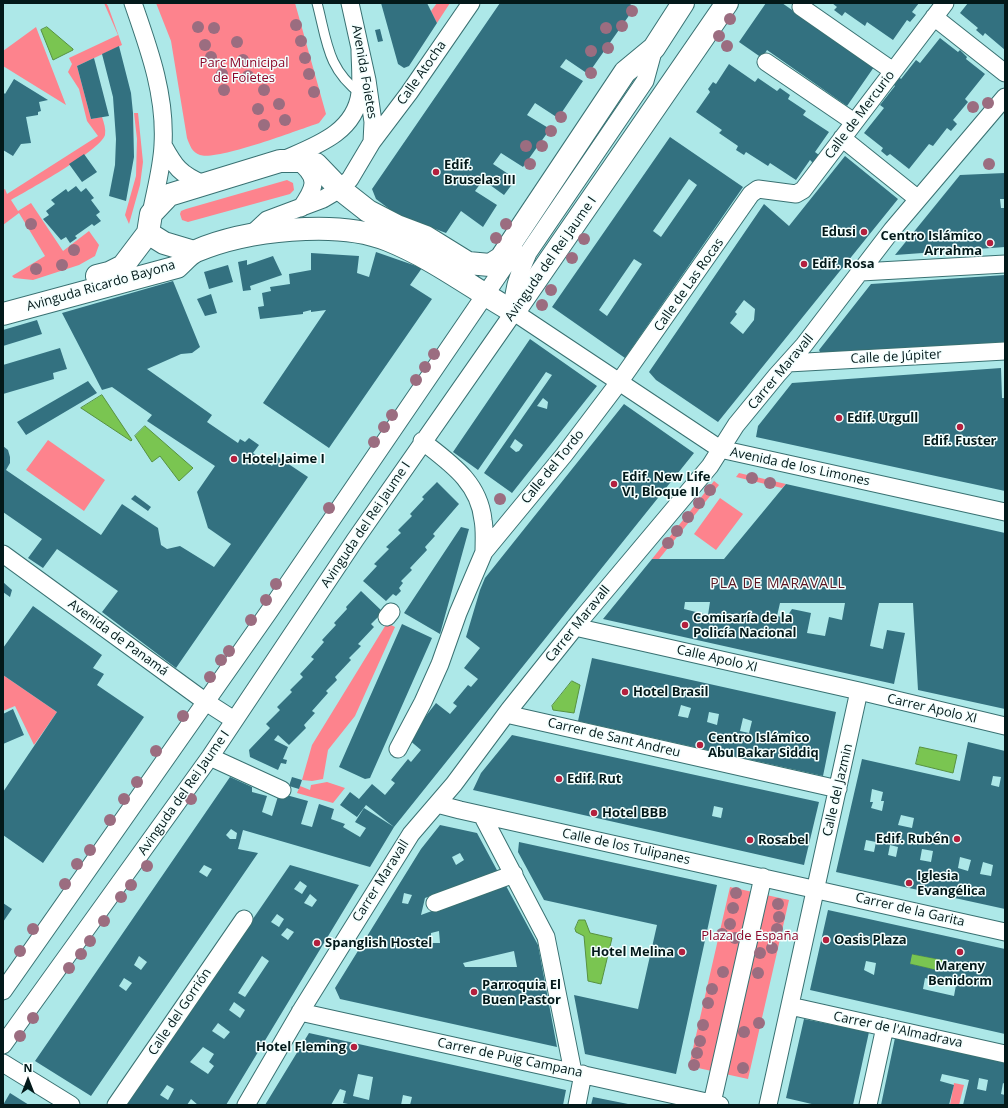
<!DOCTYPE html>
<html>
<head>
<meta charset="utf-8">
<style>
  body { margin:0 }
  #map { position:relative; width:1008px; height:1108px; overflow:hidden; background:#ade8e8; font-family:"Open Sans",sans-serif }
  canvas { display:block }
  .frame { position:absolute; inset:0; border:4px solid #03191a; pointer-events:none }
  .north { position:absolute; left:8px; top:1060px; width:40px; height:40px; -webkit-text-stroke:3px #f3fffe; paint-order:stroke; rotate:0deg; font-size:11px; font-weight:700; line-height:16px; text-align:center; color:#03191a }
  .north::after { content:''; display:block; margin:auto; width:14px; height:18px; background:#03191a; clip-path:polygon(50% 0,100% 100%,50% 72%,0 100%) }
</style>
</head>
<body>
<div id="map">
<canvas width="1008" height="1108"></canvas>
<div class="frame"></div>
<div class="north">N</div>
</div>
<script>
const c = document.querySelector('canvas').getContext('2d');
c.lineJoin = 'round';
function paint(path, color) { c.fillStyle = color; c.fill(path, 'evenodd'); }
function trace(path, color, width, dash) { c.strokeStyle = color; c.lineWidth = width; c.lineCap = dash ? 'butt' : 'round'; c.setLineDash(dash || []); c.stroke(path); }
function drawText(font, color, halo, rows, align = 'center') {
  c.font = font + ' "Open Sans",sans-serif'; c.lineWidth = 3; c.setLineDash([]); c.textBaseline = 'middle'; c.strokeStyle = halo; c.fillStyle = color; for (const [text, x, y, turn = 0] of rows) {
    c.save(); c.translate(x, y); c.rotate((+turn || 0) * Math.PI / 180); c.textAlign = isNaN(turn) ? turn : align; if (halo) c.strokeText(text, 0, 0); c.fillText(text, 0, 0); c.restore();
  }
}
const green = new Path2D(`
  M104 3H106L108 6 122 45 77 66 91 119 102 117C104 123 106 129 105 135 100 151 28 190 11 200L18 211 31 203 63 251 89 231 99 245 95 256 79 265 33 280 14 278 12 276 45 256 19 213 3 225V190L5 189 7 194 98 136 87 121 79 89 68 72 72 64 69 58 118 35Z
  M156 3H295L326 114 319 123C298 130 217 161 200 155 192 152 190 146 187 138L171 41Z
  M437 3H450L437 23 431 11Z
  M36 27 66 105 3 66V51Z
  M134 113H138L143 162 140 185 129 224 125 215 136 176 137 139Z
  M287 180 293 183 294 190 290 194 188 222 182 220 180 214 181 211 186 209Z
  M48 440 105 480 84 511 26 470Z
  M739 473 786 484 782 488 736 477Z
  M714 481 719 485 659 559H652Z
  M720 498 743 514 716 550 694 534Z
  M390 618 393 620 391 625 395 627 355 716 328 750 323 779 312 781 302 780 312 745Z
  M3 675 57 712 34 745 15 706 3 711Z
  M327 782 345 788 333 803 297 793 300 786 310 790 311 785Z
  M730 887 789 900 748 1079 689 1066Z
  M954 1083 964 1085 959 1105H950Z`);
const water = new Path2D(`
  M47 27 73 49V50L53 60 41 30Z
  M102 395 132 440 131 441 81 408Z
  M145 426 193 468 179 481 160 456 152 462 135 436Z
  M572 681 580 685 574 713 553 710 552 706Z
  M920 747 957 755 953 773 916 764Z
  M579 920H585L590 933 612 938 601 984 588 981 584 936 576 932 575 929Z
  M912 954 943 960 940 971 910 964Z`);
const building = new Path2D(`
  M381 3H427L437 23 409 66 404 68 398 64Z
  M500 3H628L635 7 588 74 566 59 560 67 583 81 558 118 535 103 527 115 550 129 523 167 501 153 493 164 516 179 504 195 483 180 475 191 497 205 483 227 461 211 446 233 396 214 376 199 372 189Z
  M766 3H782L874 67 847 106 767 50 762 58 739 42Z
  M832 3H919L912 12 916 15 910 22 907 20 893 40 867 22 865 26 845 12 842 16 834 10 837 7Z
  M968 3H1005V50L985 33 983 36 976 30 978 28 960 13Z
  M380 29 383 41 378 42 375 30Z
  M940 38 958 52 960 50 967 57 966 59 985 74 965 99 968 102 953 120 957 124 951 131 947 128 933 146 929 144 909 169 890 154 887 156 881 151 883 148 864 133 884 108 880 105 895 86 892 83 898 76 901 79 916 60 920 63Z
  M119 46 131 93 133 113 134 157 126 201 109 196 115 165 116 139 113 97 102 54Z
  M94 58 109 116 91 119 77 66Z
  M729 64 755 82 758 78 777 91 780 88 790 95 788 99 806 111 803 115 829 132 815 152 819 155 813 163 810 160 796 180 770 163 768 166 746 152 744 155 736 150 738 146 719 133 722 130 696 112 710 92 708 89 713 82 716 84Z
  M14 79 48 100 39 102 41 111 38 112V115L26 117 31 143 21 144 13 156 3 150V92L5 94Z
  M670 137 743 187 625 358 552 307ZM689 179 697 185 661 237 653 231ZM634 259 642 264 607 316 599 310Z
  M84 154 97 172 82 182 69 164Z
  M845 156 898 199 718 422 656 380 649 372 764 204 789 226ZM744 300 755 309 754 320 743 334 730 323 737 314 735 312Z
  M1005 173V199H1000L1001 208H1005V247L895 255 960 175Z
  M76 186 81 192 86 188 94 198 91 200 100 212 96 215 101 221 94 226 92 224 75 236 77 238 70 243 66 237 61 240 43 219 49 215 46 211 55 204 51 200 66 189 68 192Z
  M376 252 422 268 410 285 432 299 329 448 263 403 326 310 311 312V310L303 312V314L260 319 258 307 264 306 262 293 271 291 270 287 290 284 289 274 311 270V253L359 256 357 273 369 277Z
  M273 256 282 275 250 286 251 290 243 291 238 262 247 260V265Z
  M228 265 233 282 209 289 204 272Z
  M1005 275V342L821 354 819 350 871 284Z
  M173 281 200 347 192 353 181 354 147 369 212 415 207 422 238 443 240 439 245 442 249 438 259 445 253 453 272 466 278 457 308 477 176 668 102 612 118 591 57 549 43 568 28 558 42 539 3 512V446L8 450 10 457V463L6 470 101 535 122 504 158 528 161 545 167 549 180 546 214 567 231 544 208 528 197 492 215 466 147 421 152 415 112 387 102 390 62 313Z
  M211 294 217 313 205 316 197 299Z
  M37 320 42 334 3 346V330Z
  M530 339 597 386 512 493 484 473 552 375 546 372 478 470 453 452ZM543 398 548 402 547 409 537 406ZM515 439 523 445 519 451 516 452 510 447Z
  M60 348 67 369 53 373 54 379 3 394V365Z
  M1001 368 1002 398H1005V491L756 437 758 426 792 383Z
  M88 381 97 393 26 435 17 422Z
  M624 404 694 453 394 827 370 867 243 830 238 849 258 853 91 1096 35 1061 230 777 252 787V792L267 796 262 812 272 816 279 793 308 801 301 824 312 827 319 804 334 809 331 819 345 824 343 827 360 837 366 828 355 822 364 808 394 827 366 805 357 817 340 805 350 792 359 799 372 784 385 795 395 783 391 780 408 759 411 762 421 750 408 739 436 703 450 714 457 706 453 703 468 685 471 687 478 679 464 668 480 648 466 637 480 590 485 578ZM231 829 237 833 236 839H230L226 835ZM204 865 212 869 207 877 199 872ZM139 956 147 962 141 970 134 965ZM124 978 132 983 126 991 119 986Z
  M437 482 459 504 433 534 435 536 425 547 427 550 410 568 412 570 401 581 403 583 399 588 401 591 396 596 393 594 386 601 363 581 377 566 374 564 389 549 386 547 401 533 398 530 412 516 410 514 424 499 422 497Z
  M786 484 1005 533V709L918 690 913 603H879L870 646 883 649 887 630 905 633 894 684 603 619 652 559H724ZM685 602H710L708 615 684 609ZM780 603H845L842 620 829 617 825 636 807 633 811 613 792 609 786 618 777 616Z
  M135 495 151 507 148 511 131 499Z
  M461 527 469 529 440 634 404 613Z
  M3 582 12 590 10 597 3 592Z
  M361 591 383 612 371 624 374 627 358 644 361 646 349 658 351 660 335 677 337 680 326 691 328 693 312 711 315 713 304 725 306 728 289 745 278 735 274 740 288 747 283 759 287 760 286 764 281 763 278 770 250 757 249 750 270 728 266 724 280 710 277 707 292 692 290 690 303 677 300 674 314 659 311 657 324 642 322 640 336 625 334 623 347 609 346 607Z
  M33 606 102 655 93 668 104 674 97 685 144 717 43 863 3 835V792L57 712 3 675V648Z
  M402 624 432 638 370 778 365 779 339 767Z
  M592 658 836 712 823 776 578 721ZM681 705 691 708 688 718 678 716ZM709 712 719 714 717 725 707 722ZM743 718 752 721 749 733 740 731Z
  M13 709 24 735 3 744V714Z
  M512 735 819 802 804 865 473 790 481 773ZM714 806 723 808 721 818 712 816Z
  M968 742 1005 751V909L836 872 862 759 960 781ZM993 776 1001 777 999 787 991 785ZM872 789 883 792 881 801H884L882 811 871 808 873 802H870ZM901 815 914 818 912 828 898 825ZM866 840 876 842 874 852 864 850ZM890 845 898 847 896 857 888 855ZM922 849 933 851 931 862 920 860ZM960 857 971 860 968 871 958 868ZM983 862 993 865 991 876 980 874Z
  M292 777 302 780 299 789 289 786Z
  M440 825 477 833 498 872 425 898 421 915 505 884 538 945 557 1047 340 999 335 988 421 849ZM460 853 464 860 456 865 452 857ZM404 893 412 895 408 904 402 903ZM439 931 440 943H431V933ZM514 951 517 967H465L463 963Z
  M519 842 717 885 676 1074 585 1054 574 995 638 1009 657 925 544 900 518 852Z
  M290 865 359 885 226 1105H198L191 1099 187 1105H125ZM300 881 307 886 302 894 294 889ZM310 894 317 900 312 907 304 903ZM277 914 284 919 279 927 271 922ZM287 928 294 932 288 940 281 935ZM262 956 269 961 245 997 238 993ZM234 1002 245 1010 240 1018 229 1010ZM218 1023 230 1032 224 1039 212 1031ZM203 1047 214 1054 209 1062 214 1066 208 1074 190 1062ZM167 1085 174 1089 168 1100 160 1095Z
  M3 903 12 909 3 922Z
  M828 910 1005 949V1034L810 990ZM912 954 943 960 940 971 910 964ZM866 961 876 963 874 975 864 970ZM925 978 956 985 954 996 923 989Z
  M804 1019 869 1032 853 1105H816L786 1098Z
  M309 1033 566 1090 563 1105H410L412 1097 403 1095 401 1105H353L343 1103 346 1091 340 1089 331 1105H265ZM358 1074 373 1077 369 1100 353 1096Z
  M895 1038 1005 1062V1084L1003 1083 1001 1094 1005 1095V1105H963L969 1080 942 1074 940 1081 954 1085 949 1105H881ZM979 1078 988 1080 986 1091 977 1089Z
  M10 1093 29 1105H3Z
  M593 1097 628 1104V1105H591Z`);
const lane = new Path2D(`
  M317 3C327 41 327 69 361 94`);
const street = new Path2D(`
  M133 3C149 49 166 95 163 145 162 168 155 192 151 214
  M350 3 367 80 373 122 372 142
  M801 7 893 71
  M934 17 1005 73
  M766 62 854 122
  M842 138 918 199
  M163 145C175 167 180 174 203 184
  M283 160C315 146 355 133 360 93 362 79 360 63 360 49
  M298 161C320 178 315 188 301 208
  M252 234 267 220 323 199 340 189 350 179 372 142 409 93 471 3
  M861 272 1005 264
  M514 312 720 449 1005 512
  M514 312C511 290 520 273 528 253L645 81 654 48
  M788 363 1005 351
  M422 441C450 463 479 482 483 520 485 530 484 541 484 552
  M3 554 206 702 234 720
  M387 617 391 612
  M575 627 859 691 1005 726
  M506 714 838 789
  M398 749 423 702 440 664 458 613 484 552 564 455 620 381 751 194 758 189 796 194 803 190 945 3
  M210 757 282 790
  M437 804 460 810 1005 932
  M482 815 546 937 573 1072
  M435 903 514 874
  M3 991 268 613 515 251
  M790 1006 1005 1054
  M300 1012 720 1105
  M3 1045 210 757 355 540 514 312
  M3 1063 71 1105
  M712 1103 763 877
  M116 1105 244 919
  M246 1105 302 1009 411 834 454 784 509 710 584 616 710 466 736 425 777 375 804 345 892 230 1005 97
  M577 1105 583 1074
  M768 1105 859 691
  M868 1105 885 1027`);
const secondary = new Path2D(`
  M148 233 164 243 194 252
  M97 276 109 273 123 266 148 233 151 214 169 195 280 161H298L316 164 340 189 368 211 397 226 426 237 468 263 490 265 501 258 625 72 654 48 683 3
  M3 314 177 267C183 262 189 254 196 251 245 230 337 219 388 240 433 258 472 288 514 312L727 3`);
const trees = [
  [632,11],
  [730,19],
  [296,25],
  [622,26],
  [198,27],
  [214,28],
  [606,28],
  [719,36],
  [301,41],
  [237,42],
  [205,45],
  [727,46],
  [608,48],
  [591,51],
  [211,57],
  [305,58],
  [243,60],
  [591,73],
  [222,74],
  [309,74],
  [248,76],
  [224,90],
  [264,90],
  [314,92],
  [988,103],
  [279,104],
  [973,107],
  [258,109],
  [561,117],
  [285,120],
  [264,125],
  [551,131],
  [526,146],
  [542,146],
  [530,164],
  [989,164],
  [31,224],
  [506,224],
  [496,238],
  [584,239],
  [74,250],
  [572,258],
  [62,265],
  [36,269],
  [551,290],
  [542,305],
  [434,354],
  [425,367],
  [416,380],
  [392,415],
  [384,427],
  [374,442],
  [752,478],
  [770,483],
  [710,490],
  [500,499],
  [699,503],
  [329,508],
  [688,517],
  [677,531],
  [668,543],
  [276,584],
  [266,600],
  [251,620],
  [229,651],
  [221,660],
  [210,677],
  [183,716],
  [156,751],
  [137,782],
  [124,799],
  [191,799],
  [110,820],
  [90,850],
  [77,864],
  [147,866],
  [65,884],
  [131,885],
  [736,893],
  [121,897],
  [778,904],
  [733,908],
  [779,917],
  [104,921],
  [730,924],
  [33,929],
  [777,929],
  [722,934],
  [735,938],
  [90,941],
  [772,948],
  [20,951],
  [760,953],
  [81,954],
  [69,968],
  [723,972],
  [758,973],
  [712,989],
  [708,1003],
  [33,1018],
  [759,1023],
  [703,1025],
  [744,1032],
  [20,1036],
  [700,1041],
  [697,1053],
  [694,1065],
  [743,1068]
];
const markers = [
  [436,172,4,"#b3203e"],
  [864,232,4,"#b3203e"],
  [990,243,4,"#b3203e"],
  [804,264,4,"#b3203e"],
  [839,418,4,"#b3203e"],
  [960,427,4,"#b3203e"],
  [234,459,4,"#b3203e"],
  [614,484,4,"#b3203e"],
  [685,625,4,"#b3203e"],
  [625,692,4,"#b3203e"],
  [700,745,4,"#b3203e"],
  [559,779,4,"#b3203e"],
  [594,813,4,"#b3203e"],
  [957,839,4,"#b3203e"],
  [750,840,4,"#b3203e"],
  [909,883,4,"#b3203e"],
  [826,940,4,"#b3203e"],
  [317,943,4,"#b3203e"],
  [682,952,4,"#b3203e"],
  [960,952,4,"#b3203e"],
  [474,992,4,"#b3203e"],
  [354,1047,4,"#b3203e"]
];
const parkNames = [
  ["Parc Municipal",244,63],
  ["de Foietes",244,78],
  ["Plaza de España",750,936]
];
const streetNames = [
  ["Avenida Foietes",364,72,80],
  ["Calle Atocha",422,73,-55],
  ["Calle de Mercurio",860,115,-53],
  ["Avinguda del Rei Jaume I",551,259,-55],
  ["Calle de Las Rocas",689,285,-55],
  ["Avinguda Ricardo Bayona",101,286,-16],
  ["Calle de Júpiter",896,357,-3],
  ["Carrer Maravall",781,372,-50],
  ["Calle del Tordo",553,467,-51],
  ["Avenida de los Limones",800,467,12],
  ["Avinguda del Rei Jaume I",366,525,-56],
  ["Carrer Maravall",578,624,-51],
  ["Avenida de Panamá",118,638,36],
  ["Calle Apolo XI",717,659,13],
  ["Carrer Apolo XI",932,709,13],
  ["Carrer de Sant Andreu",614,738,13],
  ["Calle del Jazmin",838,790,-77],
  ["Avinguda del Rei Jaume I",184,793,-55],
  ["Calle de los Tulipanes",626,847,12],
  ["Carrer Maravall",381,881,-58],
  ["Carrer de la Garita",910,910,13],
  ["Calle del Gorrión",180,1012,-56],
  ["Carrer de l'Almadrava",898,1030,12],
  ["Carrer de Puig Campana",510,1058,12]
];
const poiNames = [
  ["Edif.",444,165],
  ["Bruselas III",444,180],
  ["Edusi",856,232,"right"],
  ["Centro Islámico",982,236,"right"],
  ["Arrahma",982,251,"right"],
  ["Edif. Rosa",812,264],
  ["Edif. Urgull",847,418],
  ["Edif. Fuster",960,441,"center"],
  ["Hotel Jaime I",242,459],
  ["Edif. New Life",622,477],
  ["VI, Bloque II",622,492],
  ["Comisaría de la",693,618],
  ["Policía Nacional",693,633],
  ["Hotel Brasil",633,692],
  ["Centro Islámico",708,738],
  ["Abu Bakar Siddiq",708,753],
  ["Edif. Rut",567,779],
  ["Hotel BBB",602,813],
  ["Edif. Rubén",949,839,"right"],
  ["Rosabel",758,840],
  ["Iglesia",917,876],
  ["Evangélica",917,891],
  ["Oasis Plaza",834,940],
  ["Spanglish Hostel",325,943],
  ["Hotel Melina",674,952,"right"],
  ["Mareny",960,966,"center"],
  ["Benidorm",960,981,"center"],
  ["Parroquia El",482,985],
  ["Buen Pastor",482,1000],
  ["Hotel Fleming",346,1047,"right"]
];
const neighbourhoodNames = [
  ["PLA DE MARAVALL",778,584]
];
paint(green, '#fd838d');
paint(water, '#7ac551');
trace(water, '#569140', 1);
paint(building, '#337180');
trace(lane, '#397172', 11);
trace(street, '#397172', 19);
trace(secondary, '#397172', 24);
trace(lane, '#fff', 9);
trace(street, '#fff', 17);
trace(secondary, '#fff', 22);
c.fillStyle = '#9b6d80';
for (const [x, y] of trees) { c.beginPath(); c.arc(x, y, 6, 0, 2 * Math.PI); c.fill(); }
for (const [x, y, r, color] of markers) { const dot = new Path2D(); dot.arc(x, y, r, 0, 2 * Math.PI); c.fillStyle = color; c.fill(dot); trace(dot, '#f3fffe', 1.5); }
drawText('13px', '#8d082b', '#f3fffe', parkNames);
drawText('13px', '#03191a', '#f3fffe', streetNames);
drawText('bold 13px', '#03191a', '#f3fffe', poiNames, 'left');
c.letterSpacing = '1px';
drawText('14px', '#5b1621', '#f3fffe', neighbourhoodNames);
c.letterSpacing = '0px';
</script>
</body>
</html>
